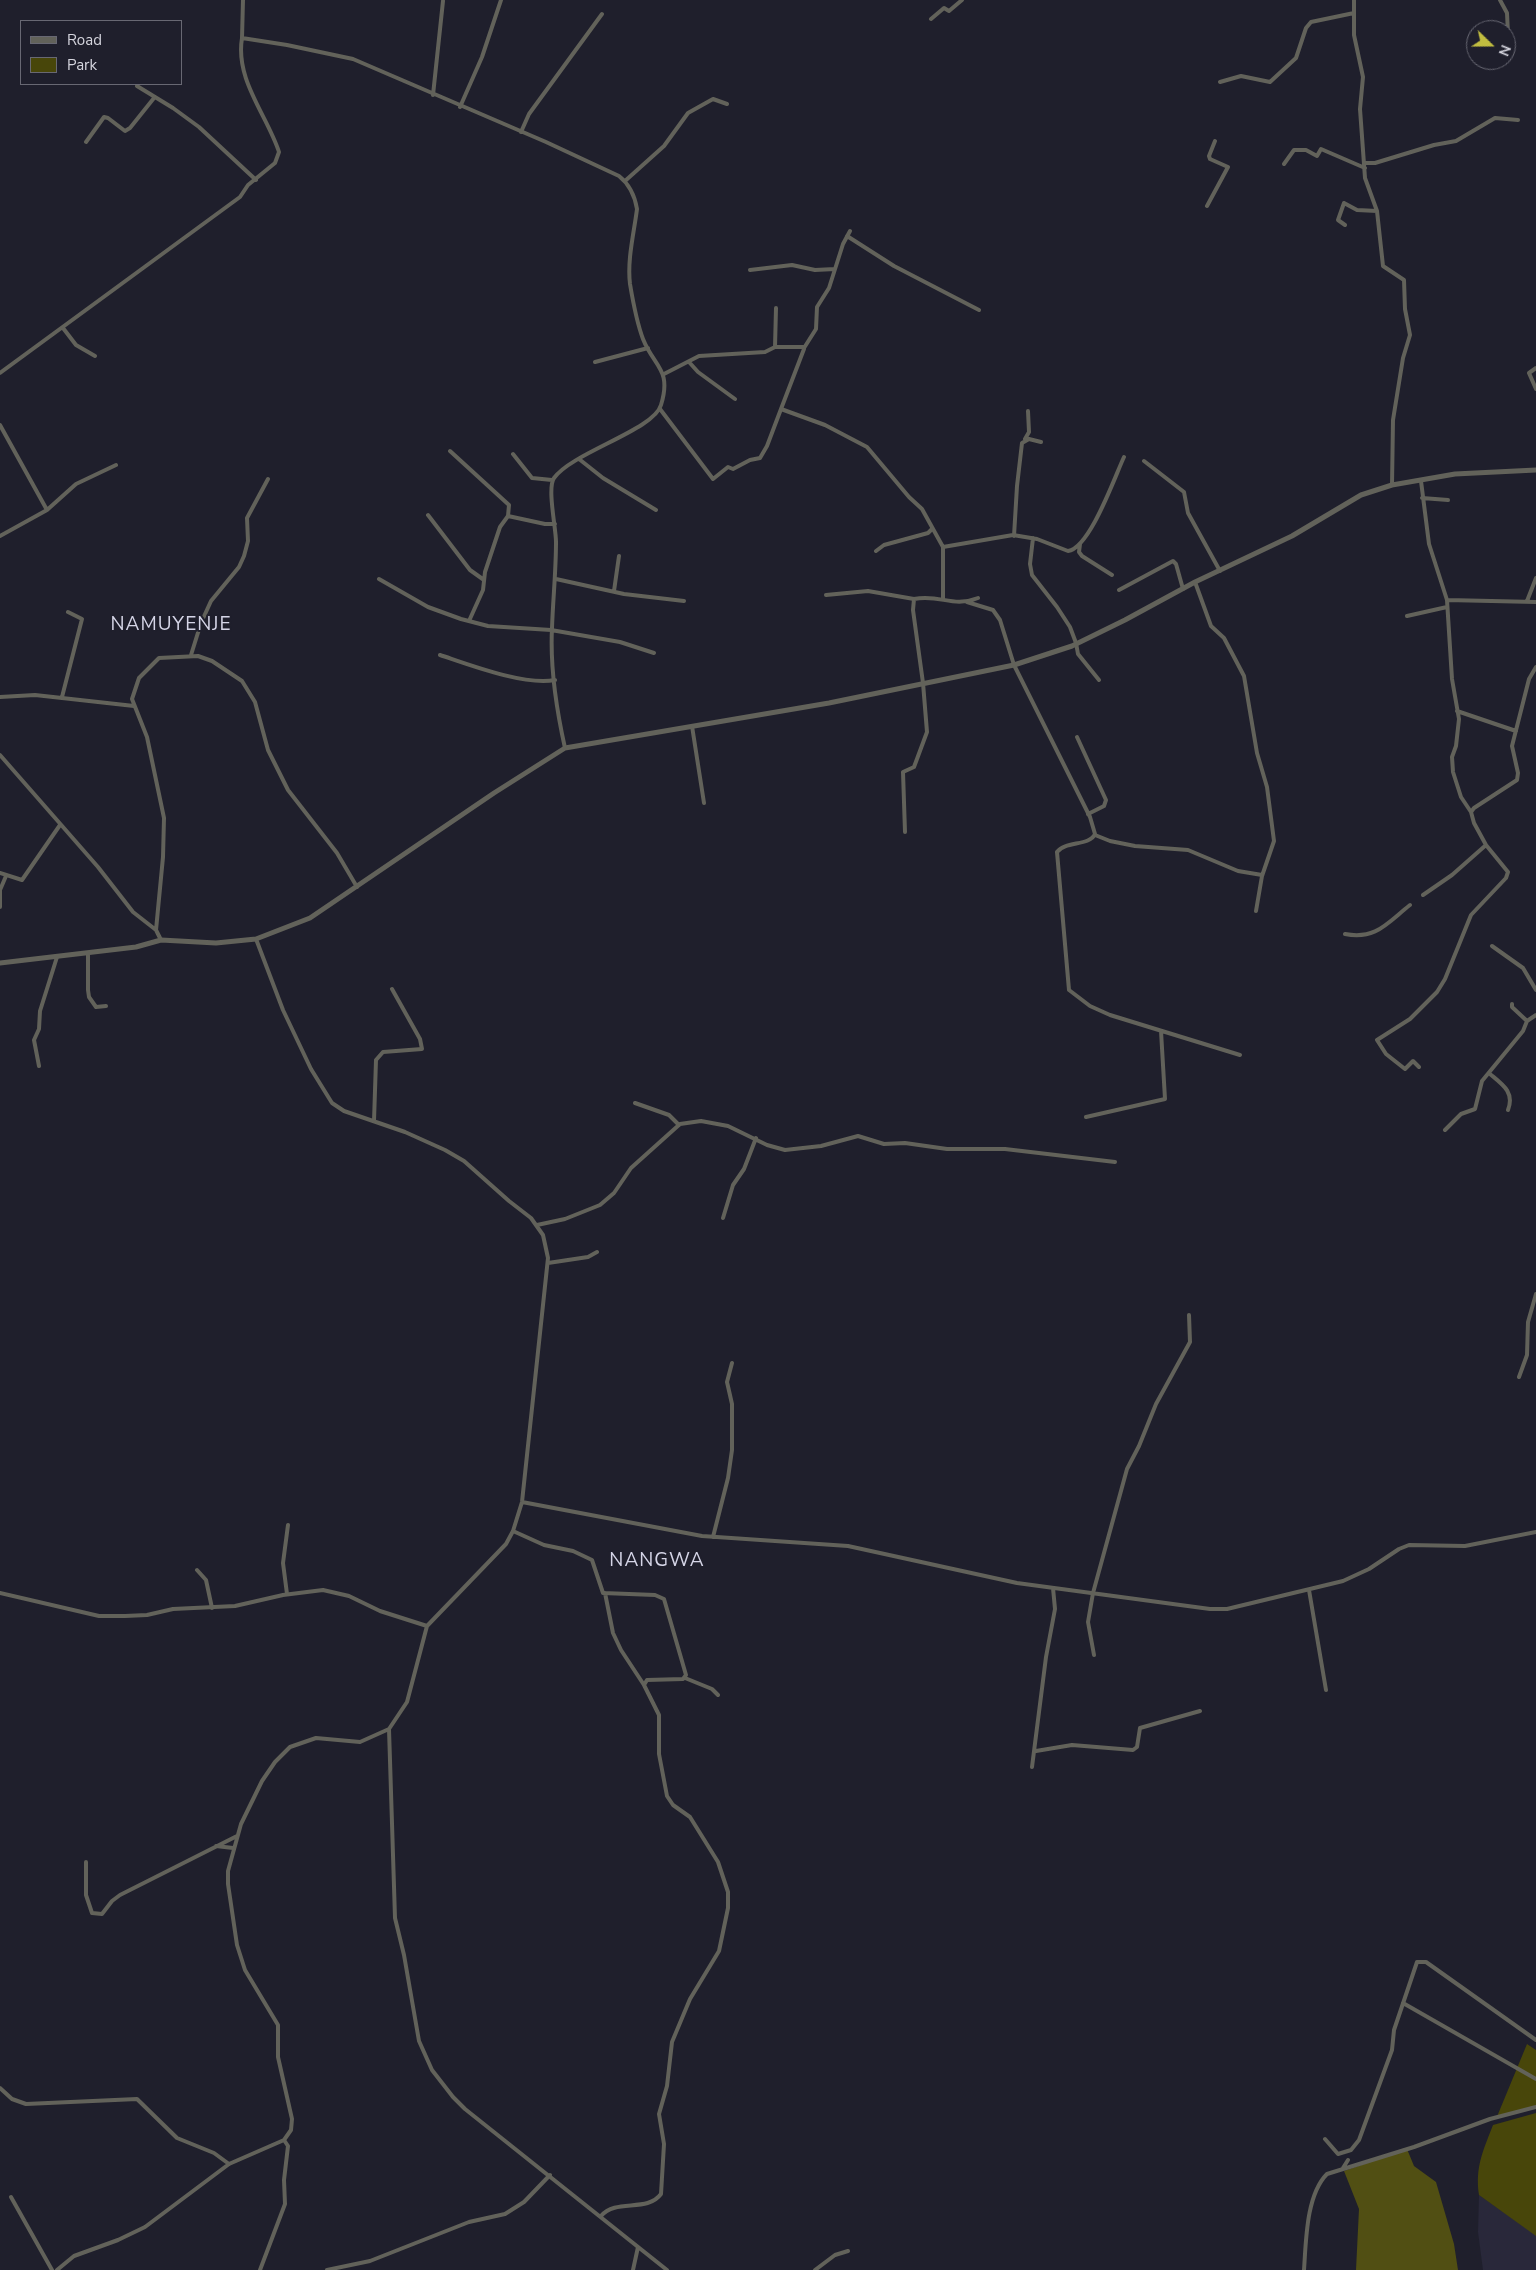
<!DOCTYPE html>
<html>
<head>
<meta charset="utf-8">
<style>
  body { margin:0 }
  #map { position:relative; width:1536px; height:2270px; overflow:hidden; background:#1f1f2c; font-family:"Nunito Sans",sans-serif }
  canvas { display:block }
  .legend { position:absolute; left:20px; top:20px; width:162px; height:65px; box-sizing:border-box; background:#1f1f2c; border:1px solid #686873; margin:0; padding:6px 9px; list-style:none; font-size:15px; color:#d5d5de }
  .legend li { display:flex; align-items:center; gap:10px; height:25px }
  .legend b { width:25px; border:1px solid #686873 }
  .north { position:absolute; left:1466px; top:20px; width:50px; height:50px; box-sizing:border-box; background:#1f1f2c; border:1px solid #686873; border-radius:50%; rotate:112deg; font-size:14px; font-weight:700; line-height:20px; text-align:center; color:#d5d5de }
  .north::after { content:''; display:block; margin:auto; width:18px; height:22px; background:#c1bd40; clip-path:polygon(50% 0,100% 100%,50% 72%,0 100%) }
</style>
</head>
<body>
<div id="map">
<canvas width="1536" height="2270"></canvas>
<ul class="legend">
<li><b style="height:6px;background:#62625a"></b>Road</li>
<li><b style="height:14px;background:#48460a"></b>Park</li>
</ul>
<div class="north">N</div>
</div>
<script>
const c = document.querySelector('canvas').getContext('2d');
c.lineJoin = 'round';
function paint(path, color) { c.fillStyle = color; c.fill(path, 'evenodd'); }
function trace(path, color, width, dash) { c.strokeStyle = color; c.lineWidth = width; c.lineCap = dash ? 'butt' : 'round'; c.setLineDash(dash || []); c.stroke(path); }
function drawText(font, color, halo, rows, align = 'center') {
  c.font = font + ' "Nunito Sans",sans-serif'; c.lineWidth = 4; c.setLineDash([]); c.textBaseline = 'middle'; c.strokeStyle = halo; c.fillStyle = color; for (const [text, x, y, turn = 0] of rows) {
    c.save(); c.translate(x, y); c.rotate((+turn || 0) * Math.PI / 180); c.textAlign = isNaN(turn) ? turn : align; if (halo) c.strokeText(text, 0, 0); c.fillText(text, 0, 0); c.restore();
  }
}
const built = new Path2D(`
  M1479 2195 1536 2235V2270H1483L1478 2232Z`);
const green = new Path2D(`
  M1527 2044 1536 2050V2107L1496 2119Z
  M1536 2113V2236L1479 2195C1475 2167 1483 2151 1493 2125Z`);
const forest = new Path2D(`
  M1407 2149 1414 2166 1436 2182 1454 2244 1458 2270H1356L1359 2209 1344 2171Z`);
const minor = new Path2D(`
  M243 0 242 38 287 45 353 59 546 142 619 176C629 184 635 197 637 209 634 233 627 260 630 284 633 302 637 323 643 339 654 367 672 369 661 405 654 430 573 452 554 478 547 488 556 528 556 542 556 571 553 599 552 628 550 666 557 712 565 748
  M1354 0V35L1363 77 1360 109 1365 178 1377 211 1383 266 1404 280 1405 309 1410 335 1403 358 1393 420 1392 485
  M1500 0 1507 13 1508 34
  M931 19 944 8 949 11 962 0
  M1220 82 1241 76 1270 82 1296 58 1306 28 1311 22 1354 13
  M137 86 173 108 199 127 256 180
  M433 95 443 1
  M460 107 482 57 501 0
  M521 132 529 114 602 14
  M86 142 104 117 108 118 125 131 130 128 154 98
  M1365 163H1375L1434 145 1456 141 1495 118 1518 120
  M1284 164 1294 150H1306L1317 156 1321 149 1365 168
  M625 181 664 146 688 113 713 99 727 104
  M1207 206 1228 167 1210 159 1209 156 1215 141
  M1345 225 1338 220 1344 203 1357 210 1377 211
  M847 236 894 266 979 310
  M750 270 792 265 815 270 835 269
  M63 328 76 345 95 356
  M775 347 776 308
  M804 348 816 329 817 307 829 288 843 244 850 231
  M595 362 648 348
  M689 362 698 372 735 399
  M1536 368 1529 373 1536 389
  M0 373 240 197 248 185 275 163 279 152C267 115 235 80 242 38
  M664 374 699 356 765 352 775 347H803L804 349 781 409 825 425 867 447 909 497 922 509 943 547 1013 535 1037 539 1068 551C1090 548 1115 476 1124 457
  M660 409 713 479 728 467 733 469 750 460 760 458 767 446 781 409
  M0 425 47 510
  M1025 439 1029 432 1028 411
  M450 451 509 505 508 516 500 527 485 572 483 590 469 621
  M513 454 532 478 552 480
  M579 459 603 478 656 510
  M1144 461 1184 492 1188 513 1220 571
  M1421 481 1429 544 1447 600 1452 679 1459 719 1456 746 1452 757 1453 772 1461 797 1471 812 1474 823 1486 845 1452 875 1423 895
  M1422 498 1448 500
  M428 515 470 570 484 580
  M508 516 545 524H555
  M0 536 47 510 76 484 116 465
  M1014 536 1017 486 1022 443 1029 439 1041 442
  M1033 538 1030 564 1032 575 1057 607 1070 627 1076 643 1078 654 1099 680
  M1080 544 1079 552 1082 556 1112 575
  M943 547V599
  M876 551 884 545 928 533 932 529
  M379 579 428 607 461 619 488 626 551 630 620 642 654 653
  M556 579 624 594 684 601
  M1195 582 1211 626 1224 638 1244 676 1257 753 1267 787 1274 841 1262 876 1256 911
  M1119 590 1173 561 1176 564 1183 589
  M614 591 619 556
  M826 595 868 591 914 599 913 610 923 683 927 732 914 767 903 772 905 832
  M914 599C941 594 952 608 978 598
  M1447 600 1536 602
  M1527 601 1536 578
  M967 602 993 610 1000 620 1014 665 1090 817 1095 834C1090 846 1065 841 1057 852L1069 990 1090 1006 1110 1015 1240 1055
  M1407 616 1447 607
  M191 655 201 623 211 601 239 567 244 556 248 541 247 518 268 479
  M440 655C470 665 525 686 555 680
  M0 697 35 695 134 706
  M62 697 82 619 68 612
  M1457 711 1516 731
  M692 726 704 803
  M1077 737 1106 800 1104 806 1088 814
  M0 755 98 867 133 912 156 930 161 940
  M1471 812 1474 808 1517 780 1518 773 1512 746 1529 679 1536 667
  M1095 835 1110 841 1135 846 1188 850 1238 871 1262 875
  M0 873 22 880 60 825
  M0 907V890L6 876
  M156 930 163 857 164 818 147 737 132 699 139 678 159 658 198 656 212 661 242 681 255 702 268 750 288 790 337 853 357 887
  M1345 934C1376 940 1387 923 1410 905
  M256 939 283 1010 311 1069 332 1103 344 1111 405 1132 445 1150 464 1161 509 1201 531 1218 543 1235 548 1258 522 1502 513 1531 506 1544 427 1626 407 1702 389 1729 360 1742 316 1738 290 1747 275 1762 262 1781 241 1824 228 1871V1884L237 1945 245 1970 278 2025V2057L292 2119 291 2130 284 2140 288 2146 284 2180 285 2204 260 2270
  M1492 946 1523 968 1536 990
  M88 953V990L89 997 96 1007 106 1006
  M1512 1004V1007L1527 1021 1536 1015
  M39 1066 34 1040 39 1029 40 1011 57 957
  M1419 1067 1413 1061 1405 1069 1386 1054 1377 1040 1410 1019 1437 992 1445 979 1471 915 1506 878 1508 872 1486 845
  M1490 1074C1502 1084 1515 1092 1508 1110
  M635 1103 669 1115 679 1125
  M1086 1117 1165 1099 1161 1031
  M374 1121 376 1060 383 1052 422 1049 420 1039 392 989
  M1445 1130 1461 1114 1475 1109 1482 1081 1523 1031 1527 1021
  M723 1218 733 1185 744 1169 756 1138
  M537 1225 565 1219 600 1205 614 1193 631 1168 680 1124 701 1121 728 1126 767 1145 785 1150 821 1146 858 1136 884 1144 905 1143 947 1149H1005L1115 1162
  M548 1263 588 1257 597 1252
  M1519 1377 1527 1355 1528 1322 1536 1294
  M522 1502 702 1536 848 1546 1017 1583 1210 1609H1227L1343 1581 1369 1569 1399 1549 1409 1545 1465 1546 1536 1532
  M513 1531 544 1545 573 1551 592 1560 603 1593 655 1595 664 1599 686 1675 683 1679 647 1680 644 1685
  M713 1537 728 1478 732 1450V1404L727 1382 732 1363
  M197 1570 206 1580 212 1608
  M1309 1590 1326 1690
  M0 1593 99 1616H125L147 1615 173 1609 235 1606 283 1595 323 1590 349 1596 380 1611 427 1626
  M287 1594 283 1563 288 1525
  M1094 1655 1088 1622 1093 1593 1127 1469 1139 1446 1156 1404 1190 1342 1189 1315
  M685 1678 712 1689 718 1695
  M389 1729 395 1918 404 1955 419 2041 432 2070 453 2097 465 2109 667 2270
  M1036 1751 1072 1745 1133 1750 1137 1747 1140 1728 1200 1711
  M1032 1767 1046 1657 1055 1609 1053 1588
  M216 1846 233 1848
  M86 1862V1895L92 1913 102 1914 112 1901 120 1895 237 1836
  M1403 2003 1536 2079
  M0 2088 12 2099 26 2104 137 2099 177 2138 214 2153 229 2164
  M1325 2139 1338 2154 1351 2150 1359 2140 1392 2050 1394 2030 1417 1962H1426L1536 2040
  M1343 2168 1348 2160
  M11 2197 52 2270
  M601 2216C616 2198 647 2213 661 2194L664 2144 659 2114 667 2086 672 2042 690 1999 719 1951 728 1908V1892L718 1862 690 1817 673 1805 667 1796 659 1754V1715L644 1685 621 1650 613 1633 605 1593
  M57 2270 74 2256 118 2240 145 2227 229 2164 284 2140
  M327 2270 370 2261 469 2222 505 2214 524 2202 550 2175
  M633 2270 638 2247
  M815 2270 835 2255 848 2251
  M1304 2270C1306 2242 1306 2195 1327 2174L1414 2147 1490 2119 1536 2107`);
const tertiary = new Path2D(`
  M0 963 136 947 161 940 216 943 256 939 310 918 494 793 565 748 829 703 1014 665 1072 646 1125 620 1195 582 1292 536 1361 495 1392 485 1455 474 1536 470`);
const quarterNames = [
  ["NAMUYENJE",171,625],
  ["NANGWA",657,1561]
];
paint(built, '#29283a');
paint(green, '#48460a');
paint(forest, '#514f13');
trace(minor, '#62625a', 4);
trace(tertiary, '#62625a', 5);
c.letterSpacing = '1px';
drawText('19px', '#d5d5e7', '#1f1f2c', quarterNames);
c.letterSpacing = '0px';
</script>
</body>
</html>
